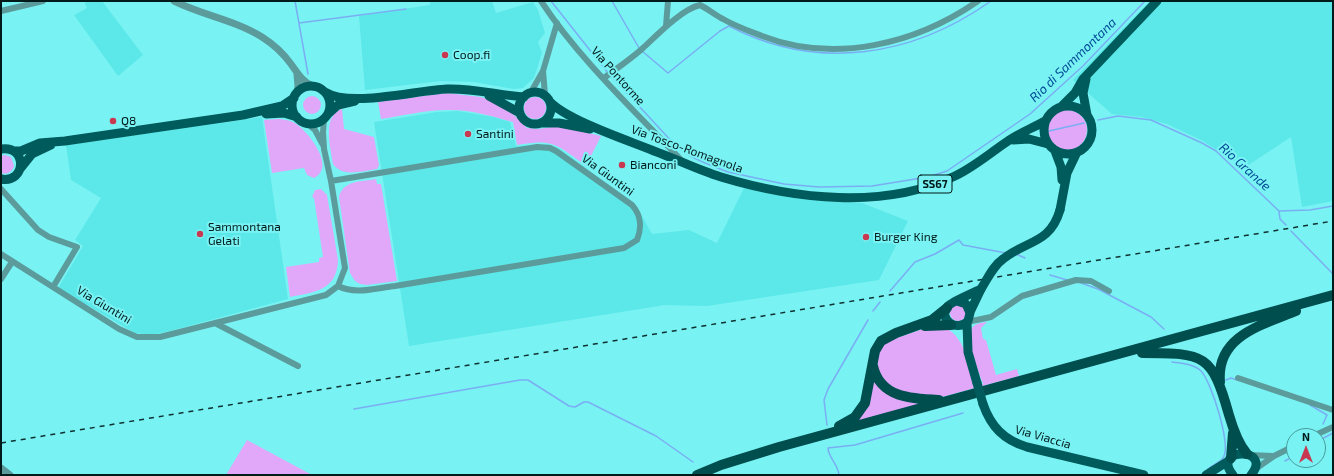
<!DOCTYPE html>
<html>
<head>
<meta charset="utf-8">
<style>
  body { margin:0 }
  #map { position:relative; width:1334px; height:476px; overflow:hidden; background:#79f2f3; font-family:"Exo 2",sans-serif }
  canvas { display:block }
  .frame { position:absolute; inset:0; border:2px solid #011a1a; pointer-events:none }
  .north { position:absolute; left:1286px; top:428px; width:40px; height:40px; box-sizing:border-box; background:#79f2f3; border:1px solid #499c9c; border-radius:50%; rotate:0deg; font-size:11px; font-weight:700; line-height:16px; text-align:center; color:#011a1a }
  .north::after { content:''; display:block; margin:auto; width:14px; height:18px; background:#c83850; clip-path:polygon(50% 0,100% 100%,50% 72%,0 100%) }
</style>
</head>
<body>
<div id="map">
<canvas width="1334" height="476"></canvas>
<div class="frame"></div>
<div class="north">N</div>
</div>
<script>
const c = document.querySelector('canvas').getContext('2d');
c.lineJoin = 'round';
function paint(path, color) { c.fillStyle = color; c.fill(path, 'evenodd'); }
function trace(path, color, width, dash) { c.strokeStyle = color; c.lineWidth = width; c.lineCap = dash ? 'butt' : 'round'; c.setLineDash(dash || []); c.stroke(path); }
function drawText(font, color, halo, rows, align = 'center') {
  c.font = font + ' "Exo 2",sans-serif'; c.lineWidth = 4; c.setLineDash([]); c.textBaseline = 'middle'; c.strokeStyle = halo; c.fillStyle = color; for (const [text, x, y, turn = 0] of rows) {
    c.save(); c.translate(x, y); c.rotate((+turn || 0) * Math.PI / 180); c.textAlign = isNaN(turn) ? turn : align; if (halo) c.strokeText(text, 0, 0); c.fillText(text, 0, 0); c.restore();
  }
}
const built = new Path2D(`
  M84 1H102L143 55 118 76 74 15 87 8Z
  M430 1H492L496 13 533 2 538 10 545 33 538 42 542 53 534 78 523 88 514 89 473 82 441 81 365 90 359 16 430 5Z
  M1150 1H1333V201L1302 207 1291 137 1244 168 1203 141 1167 124 1142 117 1112 114 1073 80Z
  M458 111 494 117 510 122 516 146 548 144 560 149 635 204 652 234 689 230 717 243 744 188 862 203 908 221 879 280 707 306 665 305 409 346 374 122 437 112Z
  M262 117 288 299 181 328 157 334H144L135 333 58 288 83 246 75 240 101 198 71 180 66 145Z`);
const green = new Path2D(`
  M447 93 481 97 495 102 512 113 527 128 538 129 560 126 601 136 586 166C558 145 553 138 517 145L513 122C491 116 469 109 446 110 425 110 402 116 381 119L378 102Z
  M303 105a9 9 0 1 1 18 0a9 9 0 1 1-18 0Z
  M524 108a11 11 0 1 1 22 0a11 11 0 1 1-22 0Z
  M342 109 344 129 374 137 379 165 377 169C362 171 343 178 333 164 331 149 321 116 342 109Z
  M1047 130a20 20 0 1 1 40 0a20 20 0 1 1-40 0Z
  M277 119C285 119 294 121 300 127 312 137 335 168 314 178L307 175 304 168 272 173 264 120Z
  M5 155 11 157 14 166C12 172 7 175 1 173V156Z
  M376 179 377 184H381L397 281 367 285 360 284 355 281 350 273 339 197C343 180 361 182 376 179Z
  M321 189 327 195 338 260C337 291 314 292 290 297L286 267 319 262V258L323 257 314 198 312 197 315 190Z
  M950 313a8 8 0 1 1 16 0a8 8 0 1 1-16 0Z
  M987 322 981 328 983 339 986 340 996 375 1017 369 1019 376 942 397 896 392 877 373 878 355 885 342 923 329H948C966 341 969 366 973 386L983 384C979 371 964 340 972 328 976 323 981 323 987 322Z
  M872 380 923 403 852 424Z
  M247 440 312 475H226Z`);
const stream = new Path2D(`
  M295 1 308 74
  M551 1 608 73
  M612 1 639 48
  M299 23 406 9
  M642 51 668 73 720 31 729 26C817 72 912 57 991 1
  M611 76 675 145 692 157 705 163 728 172 784 184 819 187 872 186 928 177 947 171 1030 114 1083 66 1145 1
  M1098 120 1118 116 1151 120 1202 143 1216 151 1279 211 1310 210 1333 206
  M1049 131 1084 123
  M1279 211 1280 219 1286 225
  M1291 231 1333 274
  M1016 254 1025 258
  M1050 275 1067 280
  M1081 283 1098 289 1151 317 1164 329
  M890 291 915 262 935 254 959 240 963 245 1006 253
  M873 311 880 302
  M1172 362C1181 363 1194 364 1201 371 1211 381 1232 446 1223 458 1220 463 1212 465 1208 469
  M1226 380 1231 378 1237 380
  M1310 405 1327 415 1323 424
  M354 409 520 380H528L569 406 575 407 584 402H588L656 436 693 462
  M827 425 824 400 828 389 868 320
  M1318 441 1333 433
  M1285 461 1294 456
  M839 475C838 464 828 457 828 448L855 445 963 413`);
const minor = new Path2D(`
  M541 1C579 59 634 110 682 161
  M1 11 43 1
  M666 26 668 1
  M543 71 545 95
  M604 78C617 68 631 59 643 48 657 35 682 9 700 5 708 9 715 15 723 19 735 26 749 31 762 36 835 64 916 44 978 1
  M531 92 543 71 557 23
  M308 124 315 130 323 145
  M331 181 537 147 550 148 556 151 632 205C641 215 642 228 637 240L624 248 395 286C376 288 355 295 338 286
  M1 189 38 230 49 237 77 247 53 287
  M1 254 119 329 137 337H160L326 295 338 286 345 268 331 181 324 149 323 132 324 119
  M1 279 12 262
  M967 322 991 317 1022 296 1076 280 1091 281 1109 291
  M215 323 298 366
  M1238 378 1333 410
  M1313 436 1333 427
  M1250 455 1273 456
  M1254 470 1274 456 1294 446`);
const tertiary = new Path2D(`
  M174 1C202 15 235 20 262 37 273 44 283 53 291 64 298 74 302 81 314 87
  M297 94 298 86 297 74
  M1 468 10 475`);
const primary = new Path2D(`
  M1086 79 1083 93 1087 115
  M292 105a19 19 0 1 1 38 0a19 19 0 1 1-38 0Z
  M325 92C350 108 417 90 447 89 472 88 498 95 524 97
  M519 108a16 16 0 1 1 32 0a16 16 0 1 1-32 0Z
  M489 96 520 113
  M550 102C569 121 627 140 654 151 676 159 698 170 721 177 794 199 884 210 955 176 974 167 990 153 1008 141 1019 133 1033 128 1045 121
  M1044 130a24 24 0 1 1 48 0a24 24 0 1 1-48 0Z
  M1062 106 1075 93 1083 79 1157 1
  M266 114 284 113 297 117
  M328 114 338 105 355 101
  M541 123H559L590 129
  M1013 140 1029 139 1048 144
  M1 149C28 145 26 184 1 179
  M14 151H21L40 143 65 141 243 115 282 106 294 98
  M1055 151 1061 167 1062 180
  M20 169 32 154 51 145
  M1060 210 1067 173 1077 152
  M957 301 966 304 970 313 968 321C957 333 937 319 948 306 951 302 975 292 981 289
  M970 312 981 289
  M967 323 968 352 977 383
  M983 404C991 427 1004 440 1027 447L1144 475
  M1206 475 1230 460
  M1233 475C1210 447 1274 447 1251 475`);
const trunk = new Path2D(`
  M925 326 951 325
  M1142 353C1205 353 1212 354 1229 415 1233 429 1238 443 1247 454
  M873 366C880 398 912 399 939 400
  M1220 382C1216 336 1262 325 1296 311
  M839 426 855 417 865 403 875 351 881 341 896 333 932 320 947 308
  M1231 458 1233 433
  M697 475 721 465 779 447 1333 295`);
const rail = new Path2D(`
  M1 443 1333 221`);
const primaryBridge = new Path2D(`
  M981 289C988 278 993 266 1003 259 1027 240 1050 244 1060 210
  M977 383 983 404`);
const markers = [
  [445,55,4,"#c83850"],
  [113,121,4,"#c83850"],
  [468,134,4,"#c83850"],
  [622,165,4,"#c83850"],
  [200,234,4,"#c83850"],
  [866,237,4,"#c83850"]
];
const shields = [
  [935,184,34]
];
const shieldNames = [
  ["SS67",935,184]
];
const poiNames = [
  ["Coop.fi",453,55],
  ["Q8",121,121],
  ["Santini",476,134],
  ["Bianconi",630,165],
  ["Sammontana",208,227],
  ["Gelati",208,241],
  ["Burger King",874,237]
];
const streetNames = [
  ["Via Pontorme",618,76,48],
  ["Via Tosco-Romagnola",687,149,20],
  ["Via Giuntini",608,175,36],
  ["Via Giuntini",104,305,31],
  ["Via Viaccia",1043,437,16]
];
const waterNames = [
  ["Rio di Sammontana",1073,60,-44],
  ["Rio Grande",1245,167,42]
];
paint(built, '#5ce8e8');
paint(green, '#e1a8f9');
trace(stream, '#7aaef3', 1.5);
trace(minor, '#5c9b9b', 6);
trace(tertiary, '#5c9b9b', 7);
trace(primary, '#005b5c', 9);
trace(trunk, '#014e4f', 10);
trace(rail, '#0e3232', 1.5, [5, 5]);
trace(primaryBridge, '#005b5c', 9);
for (const [x, y, r, color] of markers) { const dot = new Path2D(); dot.arc(x, y, r, 0, 2 * Math.PI); c.fillStyle = color; c.fill(dot); trace(dot, '#79f2f3', 1.5); }
for (const [x, y, w] of shields) { const box = new Path2D(); box.roundRect(x - w / 2, y - 9, w, 18, 3); c.fillStyle = '#79f2f3'; c.fill(box); trace(box, '#011a1a', 1); }
drawText('bold 11px', '#011a1a', null, shieldNames);
drawText('12px', '#011a1a', '#79f2f3', poiNames, 'left');
drawText('12px', '#011a1a', '#79f2f3', streetNames);
drawText('italic 13px', '#024a95', '#79f2f3', waterNames);
</script>
</body>
</html>
